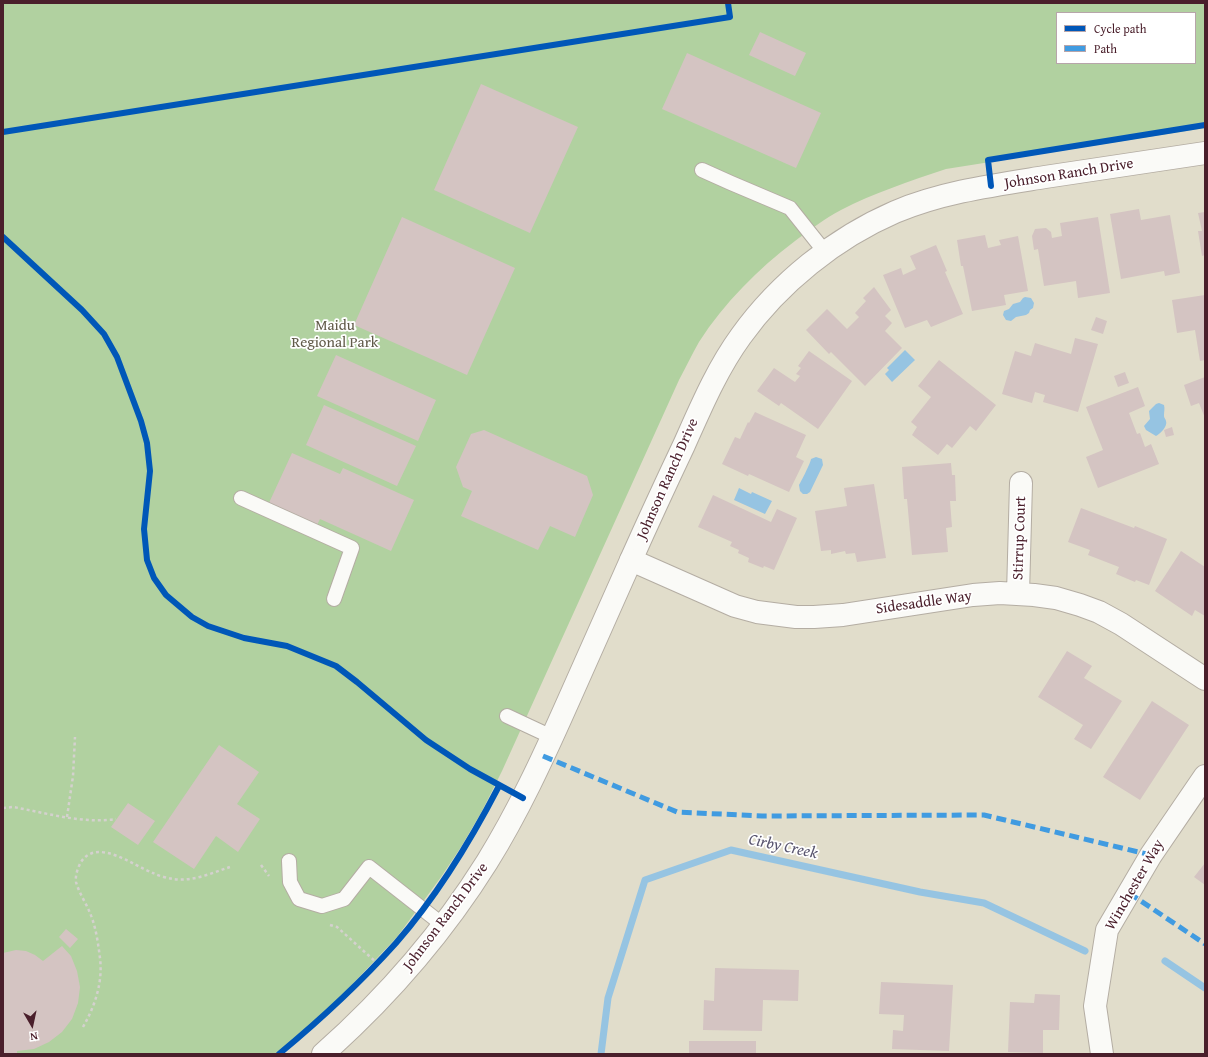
<!DOCTYPE html>
<html>
<head>
<meta charset="utf-8">
<style>
  body { margin:0 }
  #map { position:relative; width:1208px; height:1057px; overflow:hidden; background:#e1ddcb; font-family:"Gentium Book Plus",serif }
  canvas { display:block }
  .frame { position:absolute; inset:0; border:4px solid #4a1f2b; pointer-events:none }
  .legend { position:absolute; left:1056px; top:12px; width:140px; height:52px; box-sizing:border-box; background:#fff; border:1px solid #b7a5aa; margin:0; padding:5px 7px; list-style:none; font-size:12px; color:#4a1f2b }
  .legend li { display:flex; align-items:center; gap:8px; height:20px }
  .legend b { width:20px; border:1px solid #b7a5aa }
  .north { position:absolute; left:12px; top:1005px; width:40px; height:40px; -webkit-text-stroke:3px #fff; paint-order:stroke; rotate:171deg; font-size:11px; font-weight:700; line-height:16px; text-align:center; color:#4a1f2b }
  .north::after { content:''; display:block; margin:auto; width:14px; height:18px; background:#4a1f2b; clip-path:polygon(50% 0,100% 100%,50% 72%,0 100%) }
</style>
</head>
<body>
<div id="map">
<canvas width="1208" height="1057"></canvas>
<div class="frame"></div>
<ul class="legend">
<li><b style="height:5px;background:#0057b8"></b>Cycle path</li>
<li><b style="height:5px;background:#409be1"></b>Path</li>
</ul>
<div class="north">N</div>
</div>
<script>
const c = document.querySelector('canvas').getContext('2d');
c.lineJoin = 'round';
function paint(path, color) { c.fillStyle = color; c.fill(path, 'evenodd'); }
function trace(path, color, width, dash) { c.strokeStyle = color; c.lineWidth = width; c.lineCap = dash ? 'butt' : 'round'; c.setLineDash(dash || []); c.stroke(path); }
function drawText(font, color, halo, rows, align = 'center') {
  c.font = font + ' "Gentium Book Plus",serif'; c.lineWidth = 3.5; c.setLineDash([]); c.textBaseline = 'middle'; c.strokeStyle = halo; c.fillStyle = color; for (const [text, x, y, turn = 0] of rows) {
    c.save(); c.translate(x, y); c.rotate((+turn || 0) * Math.PI / 180); c.textAlign = isNaN(turn) ? turn : align; if (halo) c.strokeText(text, 0, 0); c.fillText(text, 0, 0); c.restore();
  }
}
const green = new Path2D(`
  M3 3H1205V128L946 169C910 181 874 193 841 210 825 218 810 230 795 241 758 269 724 303 699 342 692 354 686 367 679 380L502 771 482 811 461 847 441 877 397 937 326 1012 277 1054H3ZM1057 13H1195V63H1057Z`);
const water = new Path2D(`
  M1025 297 1031 298 1034 303 1033 308 1030 310 1029 313 1026 315 1016 317 1011 321 1006 320 1003 315 1004 311 1009 309 1013 304 1020 302 1023 298Z
  M905 350 915 360 892 382 885 374 889 370 887 368Z
  M1159 403 1164 405C1165 409 1164 411 1164 415 1164 419 1165 417 1166 421 1168 426 1160 434 1156 436L1146 430 1144 426 1150 419 1149 411 1156 404Z
  M816 457 822 459 823 465 810 492 807 494H803L800 491 799 485C801 482 811 462 811 459Z
  M739 488 751 494 752 492 772 501 765 514 734 500Z`);
const stream = new Path2D(`
  M1165 961 1205 988
  M601 1054 608 998 645 880 731 850 920 892 984 903 1085 951`);
const building = new Path2D(`
  M760 32 806 53 795 76 749 55Z
  M687 53 821 113 796 168 662 109Z
  M481 84 578 127 530 233 434 190Z
  M1139 209 1141 220 1170 215 1180 273 1165 276 1164 271 1121 279 1110 214Z
  M1205 212V255L1202 256 1198 231H1202L1198 213Z
  M402 217 515 268 467 375 354 325Z
  M1098 217 1110 293 1078 298 1076 281 1044 286 1038 249 1034 250 1032 236 1035 229 1046 228 1051 232 1052 238 1062 236 1060 223Z
  M985 235 988 248 1001 245 999 240 1018 236 1028 291 1004 295 1006 305 972 311 963 266H961L957 240Z
  M936 245 947 271 945 272 963 314 931 327 927 320 905 328 883 275 901 268 903 275 916 269 910 256Z
  M874 287 891 310 885 316 892 323 885 331 902 348 865 386 831 352 829 354 806 330 827 309 847 329 859 317 855 313 866 301 863 298Z
  M1205 295V360L1200 361 1195 330 1177 333 1172 300Z
  M1096 317 1107 321 1103 334 1091 330Z
  M1075 338 1098 344 1078 412 1043 402 1045 395 1035 392 1032 403 1002 394 1015 351 1031 356 1035 343 1071 354Z
  M809 351 852 381 818 429 781 403 779 406 757 391 774 368 795 382 800 376 796 374 801 368 798 366Z
  M336 355 436 400 418 441 317 396Z
  M939 360 996 405 976 431 970 426 952 448 947 444 938 455 912 435 917 427 911 422 931 397 918 386Z
  M1125 372 1129 383 1118 387 1114 376Z
  M1205 377V418L1199 403 1191 406 1184 385Z
  M1138 387 1145 406 1129 413 1137 434 1140 433 1145 447 1151 444 1159 464 1098 488 1086 457 1103 450 1086 407Z
  M324 405 416 446 397 486 306 445Z
  M755 412 806 435 796 457 804 461 789 492 749 474 748 476 722 464 735 437 740 439 748 422 749 423Z
  M1172 427 1174 435 1166 437 1164 430Z
  M484 430 587 476 593 495 575 537 550 526 538 550 461 516 472 491 463 487 456 467 471 434Z
  M292 453 340 474 343 468 414 500 391 551 320 519 316 527 268 505Z
  M951 463 952 475H955L956 501H950L952 527 946 528 948 552 912 555 907 499H904L902 467Z
  M874 484 886 558 857 562 855 553 846 554 845 551 831 554V550L821 551 815 511 847 506 844 488Z
  M713 495 771 522 777 509 797 518 774 570 764 566 763 568 748 562 749 558 738 553 739 550 730 546 732 542 698 527Z
  M1081 508 1134 528 1135 526 1167 539 1149 585 1136 580 1135 582 1116 574 1119 567 1088 555 1090 550 1068 542Z
  M1181 551 1205 567V616L1195 610 1192 616 1155 591Z
  M1067 651 1092 666 1084 678 1122 701 1091 749 1074 739 1083 725 1038 697Z
  M1152 701 1189 725 1140 800 1103 777Z
  M219 745 259 772 237 804 260 819 238 852 216 836 194 869 153 842Z
  M128 803 155 821 138 845 111 827Z
  M1205 863V885L1194 877Z
  M66 929 78 939 70 948 59 937Z
  M62 946 71 956 77 971 80 987 78 1003 72 1019 62 1032 49 1042 34 1049 17 1051V1054H3V953L16 950 26 951 35 955 43 961Z
  M715 968 799 970 798 1001 763 1000 762 1031 703 1030 704 1000 714 1001Z
  M881 982 953 985 949 1051 892 1049 893 1030 903 1031 904 1015 879 1014Z
  M1035 994 1060 995 1059 1030H1043V1053L1008 1052 1010 1002 1034 1003Z
  M689 1041H756V1054H689Z`);
const path = new Path2D(`
  M3 808 13 807C47 813 82 824 116 819
  M67 817 73 776 75 737
  M261 865 269 876
  M330 925 337 927 377 963
  M83 1027C95 1006 103 982 100 958 98 943 96 927 90 913 86 903 79 893 76 882 75 876 78 867 81 862 97 837 134 866 153 873 159 876 167 878 173 879 192 882 212 873 230 867`);
const service = new Path2D(`
  M702 170 731 183 790 208 825 252
  M241 498 352 548 334 599
  M507 716 552 737
  M289 861 290 882 299 899 322 906 344 899 369 867 443 925`);
const minor = new Path2D(`
  M1205 153C1152 161 1098 169 1045 177 995 185 942 192 895 212 835 238 779 283 741 336 717 369 701 407 684 445 666 483 648 522 631 560L735 606 757 612 796 617H814L843 615 973 595 1000 593 1034 595 1056 598 1080 605 1099 612 1121 624 1205 679
  M1018 594 1021 483
  M1102 1054 1095 1006 1107 930 1151 855 1205 776`);
const tertiary = new Path2D(`
  M323 1054C386 998 442 934 487 862 518 812 543 758 567 704 588 656 610 608 631 560`);
const quiet = new Path2D(`
  M543 756 677 812 762 816 984 815 1151 855
  M1129 893 1205 944`);
const cycleway = new Path2D(`
  M3 132 730 17 728 3
  M991 186 988 160 1205 125
  M3 237 82 310 104 334 117 357 141 421 147 443 150 471 144 529 147 560 154 578 166 595 192 617 208 626 244 638 287 646 336 666 357 682 426 740 470 769 523 798
  M279 1054C320 1020 360 983 396 943 437 896 470 842 499 786`);
const streetNames = [
  ["Johnson Ranch Drive",1069,174,-9],
  ["Johnson Ranch Drive",668,479,-66],
  ["Stirrup Court",1020,538,-88],
  ["Sidesaddle Way",924,603,-8],
  ["Winchester Way",1135,885,-60],
  ["Johnson Ranch Drive",446,917,-53]
];
const parkNames = [
  ["Maidu",335,326],
  ["Regional Park",335,343]
];
const waterNames = [
  ["Cirby Creek",783,847,12]
];
paint(green, '#b1d1a0');
paint(water, '#96c4e2');
trace(stream, '#96c4e2', 7);
paint(building, '#d4c4c2');
trace(service, '#b4ada3', 16);
trace(minor, '#b4ada3', 24);
trace(tertiary, '#b4ada3', 24);
trace(path, '#d4d1ce', 2.5, [3, 3]);
trace(service, '#fafaf7', 14);
trace(minor, '#fafaf7', 22);
trace(tertiary, '#fafaf7', 22);
trace(quiet, '#409be1', 5, [10, 5]);
trace(cycleway, '#0057b8', 6);
drawText('15px', '#4a1f2b', '#fff', streetNames);
drawText('15px', '#605a48', '#fff', parkNames);
drawText('italic 16px', '#59556f', '#fff', waterNames);
</script>
</body>
</html>
